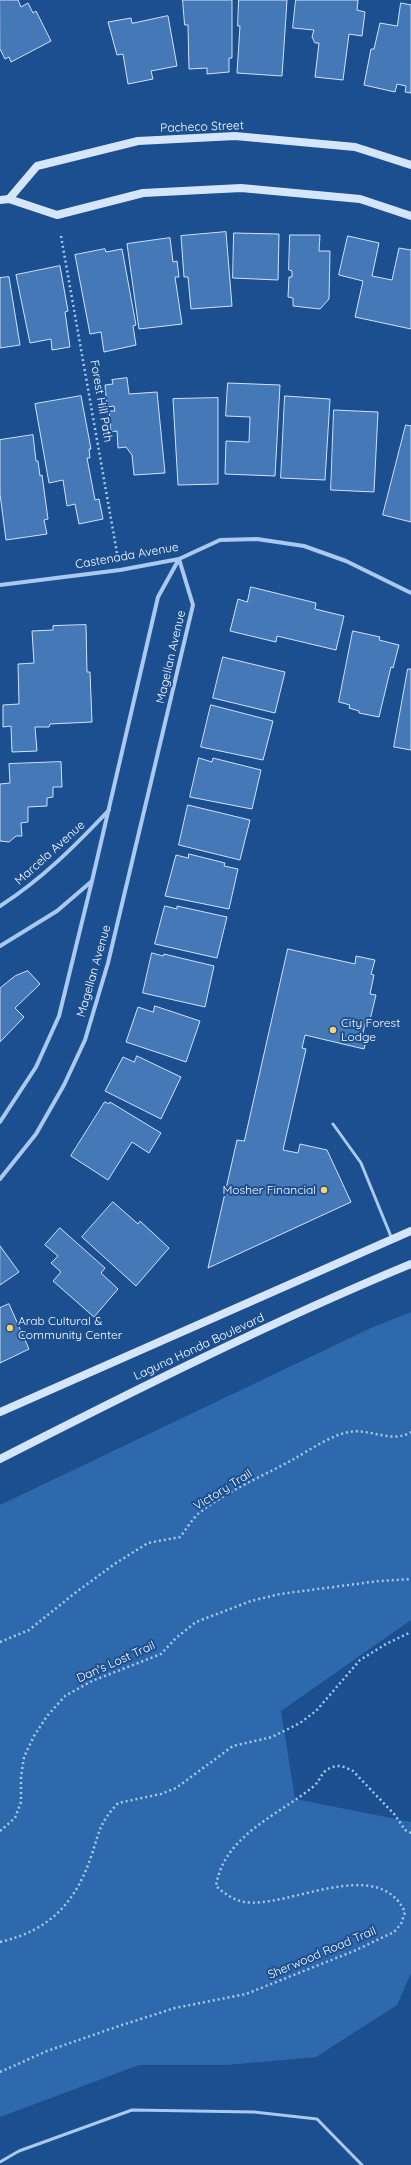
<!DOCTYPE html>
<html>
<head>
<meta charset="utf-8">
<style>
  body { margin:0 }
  canvas { display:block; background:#1b4f8f }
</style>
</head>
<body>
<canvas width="411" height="2165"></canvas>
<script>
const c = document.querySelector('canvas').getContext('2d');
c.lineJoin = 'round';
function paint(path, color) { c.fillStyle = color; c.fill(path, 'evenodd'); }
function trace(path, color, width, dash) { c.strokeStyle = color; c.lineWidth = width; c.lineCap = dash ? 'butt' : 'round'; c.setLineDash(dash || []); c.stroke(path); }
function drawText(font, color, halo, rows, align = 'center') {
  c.font = font + ' Quicksand,sans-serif'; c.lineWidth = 4; c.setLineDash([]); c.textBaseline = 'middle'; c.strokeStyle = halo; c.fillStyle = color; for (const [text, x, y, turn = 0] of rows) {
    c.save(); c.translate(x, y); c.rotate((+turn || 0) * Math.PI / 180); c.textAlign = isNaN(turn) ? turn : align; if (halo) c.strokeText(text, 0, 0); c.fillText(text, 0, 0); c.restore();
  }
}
const green = new Path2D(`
  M411 1312V1620L281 1711 295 1799 411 1822V1973L397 2005 316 2057 226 2065H139L0 2117V1505L371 1328Z`);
const building = new Path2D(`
  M0 0H18L21 7 28 3 33 13 36 11 51 41 11 62 9 57 5 59 0 49Z
  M183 0H232V58H229V72L207 74V68L189 69 188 25H185Z
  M239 0H287L282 76 237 73 240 26H238Z
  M296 0H358L357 10 365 12 362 36 349 34 343 80 315 77 319 43H315L312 37 314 30 293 28Z
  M401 3 411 5V93L405 92 406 86 397 84 395 92 364 85 371 49H374L380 23 397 26Z
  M168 16 177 66 151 71 153 79 128 84 123 54 117 55 108 22 131 18 132 23Z
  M226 232 232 306 191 309 188 277H184L181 236Z
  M234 233 279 234 278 280 233 278Z
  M290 235H320L319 251H330L329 299 320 309 293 306V298L288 297 289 277H292V271L289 270Z
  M348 236 379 243 372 276 392 280 399 248 411 250V329L355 317 363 281 339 275Z
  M170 238 173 262 177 261 179 277H175L182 324 139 329 127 244Z
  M105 249 106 252 122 249 136 325 133 326 136 345 104 352 101 332 90 334 75 255Z
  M60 266 68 311 65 312 70 347 52 350 51 339 30 343 16 275Z
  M9 277 20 345 0 348V278Z
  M127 378 129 394 157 392 165 473 134 475 132 455 126 447 118 448 117 431 111 432 109 411H115L114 406 107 407 105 385 113 384 112 380Z
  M228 383 280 385 275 476 225 474 226 441 249 442 250 417 226 416Z
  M81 396 91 449H89L90 458H87L95 500 99 499 103 519 79 524 75 504 67 506 63 480 49 483 35 404Z
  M285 396 330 399 325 480 281 478Z
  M218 398V484L178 485 173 399Z
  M334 410 378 412 374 492 331 490Z
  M406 425 411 426V522L383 515Z
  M33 435 36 461H38L40 476 42 475 48 519 44 520 47 534 6 540 0 494V440Z
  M251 587 316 603 315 609 344 616 336 650 277 636 276 642 230 631 238 599 247 602Z
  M86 625 87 672H90L92 722 50 724 49 727H35L37 751 12 752 11 726 3 727V705L19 704 18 664 34 663 32 631 53 630V626Z
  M353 631 380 637 379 640 399 645 393 668 391 667 379 717 359 713V711L349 708 350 705 339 702Z
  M223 657 285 672 275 713 213 698Z
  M408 669H411V750L394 747Z
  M211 705 273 721 263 760 201 747Z
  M199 758 212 762 213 758 261 770 252 809 190 797Z
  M61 762 62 787H53V797L47 798V806L28 807V822L21 823 22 836H16L9 842 0 841V784L10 783 9 764Z
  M188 805 250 820 240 860 179 845Z
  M189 854 225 863 224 866 238 869 229 909 165 896 176 855 188 858Z
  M165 906 177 909V906L227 917 217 958 155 944Z
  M288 949 355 964 356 956 375 960 371 974 374 975 370 994 376 995 370 1020H366L362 1037 367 1038 364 1049 305 1035 302 1048 306 1049 283 1150 298 1153 300 1144 327 1150 351 1202 208 1268 237 1140 244 1141Z
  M152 953 163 956 164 954 214 966 205 1007 143 993Z
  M28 971 40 984 15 1008 24 1017 0 1042V988L15 976Z
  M155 1006 200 1021 186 1062 126 1042 138 1007 153 1012Z
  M137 1056 181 1077 161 1119 105 1091 123 1057 134 1062Z
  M105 1102 109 1104 110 1102 161 1133 149 1153 132 1142 108 1180 71 1156Z
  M113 1202 138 1224 140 1221 169 1248 136 1286 82 1237Z
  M60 1228 105 1268 101 1273 118 1289 94 1317 53 1281 61 1272 51 1263 58 1256 45 1245Z
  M0 1246 19 1272 0 1285Z
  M9 1304 29 1349 0 1363V1308Z`);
const path = new Path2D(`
  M61 236 117 553
  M0 1642 29 1630 75 1593 116 1563 148 1543 180 1537C186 1530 192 1519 199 1513 227 1491 263 1476 294 1459 309 1450 332 1435 349 1432 370 1428 392 1444 411 1432
  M0 1831 15 1818 21 1802V1777L24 1757 34 1736 47 1716 65 1696 92 1681 161 1654 176 1638 196 1622 251 1601 280 1594 379 1581 411 1579
  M0 1942C51 1930 76 1902 92 1854 100 1829 100 1823 118 1803L161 1794 176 1788 233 1746 272 1737 300 1723 316 1711 360 1660 386 1644 411 1632
  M0 2072 47 2051 122 2025 175 2008 246 1994 354 1951 394 1932 401 1924 405 1912C378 1854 288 1909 244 1902 233 1900 224 1893 216 1886 224 1835 279 1815 314 1786 322 1779 320 1771 333 1767 339 1764 347 1768 353 1771L395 1815 405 1830 411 1833`);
const lane = new Path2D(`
  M333 1124 361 1163 392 1239
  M0 2162 19 2151 132 2110 254 2112 317 2119 362 2165`);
const street = new Path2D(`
  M0 585 120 570 179 559 220 540 257 539 304 546 346 561 411 593
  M0 906C41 880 76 845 109 810
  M0 946 57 911 92 881
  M0 1122 36 1067 59 1016 92 881 158 597 179 559
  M0 1179 36 1134 64 1085 85 1040 108 963 193 605 179 559`);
const secondary = new Path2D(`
  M9 199 37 166 138 141 235 136 355 147 411 165
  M0 200 9 199 57 215 143 193 241 188 360 199 411 216
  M0 1412 411 1231
  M0 1459C135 1390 271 1322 411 1264`);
const markers = [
  [333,1030,4,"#ffd166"],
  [324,1190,4,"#ffd166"],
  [10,1328,4,"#ffd166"]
];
const streetNames = [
  ["Pacheco Street",202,127,-2],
  ["Forest Hill Path",101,401,80],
  ["Castenada Avenue",127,556,-10],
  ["Magellan Avenue",171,657,-77],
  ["Marcela Avenue",50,853,-42],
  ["Magellan Avenue",94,971,-74],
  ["Laguna Honda Boulevard",199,1347,-25],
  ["Victory Trail",223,1490,-32],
  ["Dan's Lost Trail",116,1662,-24],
  ["Sherwood Road Trail",322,1953,-23]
];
const poiNames = [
  ["City Forest",341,1023],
  ["Lodge",341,1037],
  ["Mosher Financial",316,1190,"right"],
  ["Arab Cultural &",18,1321],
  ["Community Center",18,1335]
];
paint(green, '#2e69ad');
paint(building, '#4478b7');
trace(building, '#cfe3fa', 1);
trace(path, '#a9c9ee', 2.5, [2, 3]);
trace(lane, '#a9c9ee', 3);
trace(street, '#a9c9ee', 4);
trace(secondary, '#d6e6fa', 8);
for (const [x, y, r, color] of markers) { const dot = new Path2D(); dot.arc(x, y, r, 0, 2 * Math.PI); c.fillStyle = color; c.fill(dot); trace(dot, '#1b4f8f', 1.5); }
drawText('12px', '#fff', '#1b4f8f', streetNames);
drawText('12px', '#fff', '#1b4f8f', poiNames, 'left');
</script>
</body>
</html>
